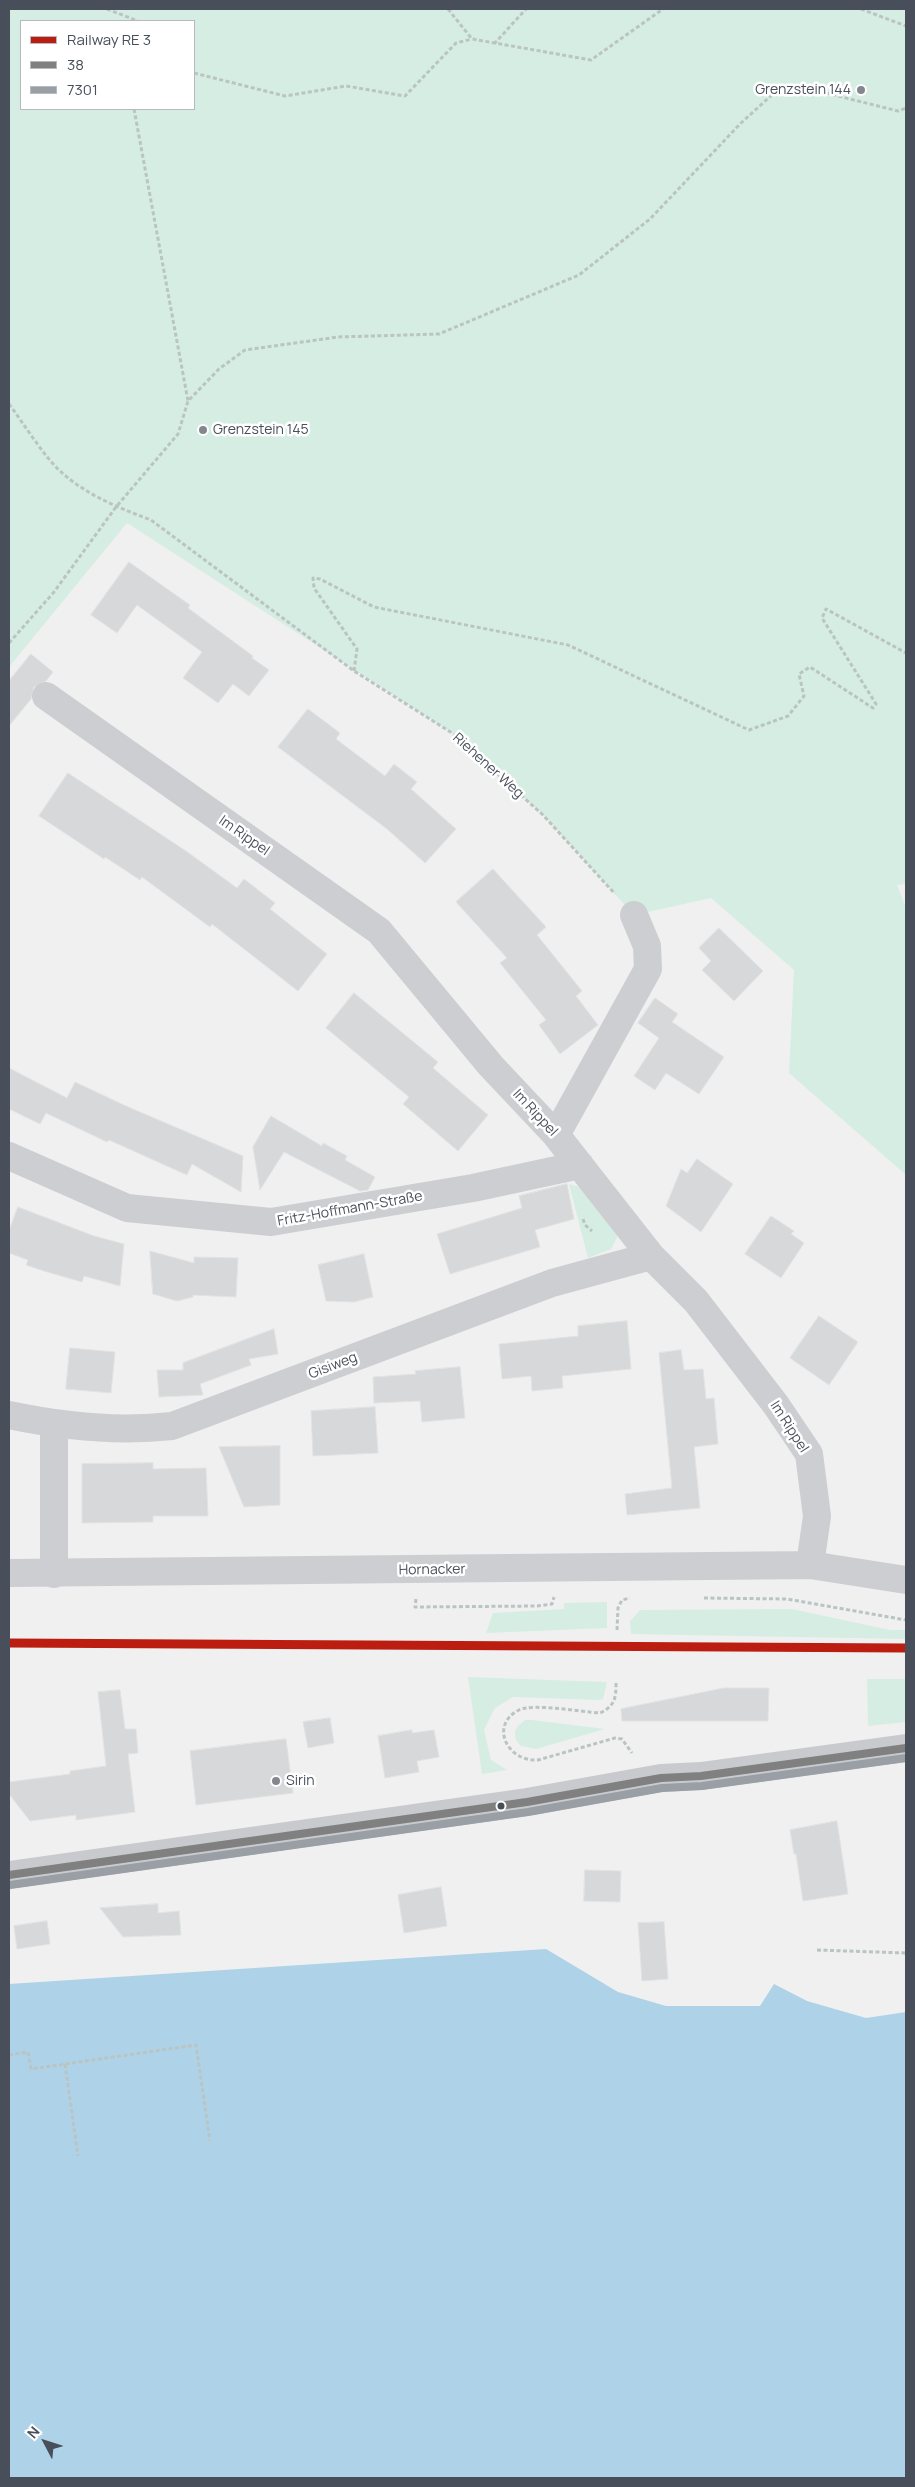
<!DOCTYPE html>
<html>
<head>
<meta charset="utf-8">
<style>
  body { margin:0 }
  #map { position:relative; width:915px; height:2487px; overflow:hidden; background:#f0f0f0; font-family:Manrope,sans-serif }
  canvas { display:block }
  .frame { position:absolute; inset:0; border:10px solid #484f5b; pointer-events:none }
  .legend { position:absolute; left:20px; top:20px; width:175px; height:90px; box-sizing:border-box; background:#fff; border:1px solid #b6b9bd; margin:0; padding:6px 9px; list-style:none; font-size:15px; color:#484f5b }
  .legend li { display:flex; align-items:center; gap:10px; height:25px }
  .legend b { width:25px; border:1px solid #b6b9bd }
  .north { position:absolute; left:20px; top:2417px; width:50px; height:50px; -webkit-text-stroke:4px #fff; paint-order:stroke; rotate:310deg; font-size:14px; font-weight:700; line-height:20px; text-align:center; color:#484f5b }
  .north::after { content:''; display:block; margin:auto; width:18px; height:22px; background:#484f5b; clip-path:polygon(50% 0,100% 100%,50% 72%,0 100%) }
</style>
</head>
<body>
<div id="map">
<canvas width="915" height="2487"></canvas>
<div class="frame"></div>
<ul class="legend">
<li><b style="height:6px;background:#bb1e10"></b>Railway RE 3</li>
<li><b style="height:6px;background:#808080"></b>38</li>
<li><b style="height:6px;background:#9a9ea5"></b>7301</li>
</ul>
<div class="north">N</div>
</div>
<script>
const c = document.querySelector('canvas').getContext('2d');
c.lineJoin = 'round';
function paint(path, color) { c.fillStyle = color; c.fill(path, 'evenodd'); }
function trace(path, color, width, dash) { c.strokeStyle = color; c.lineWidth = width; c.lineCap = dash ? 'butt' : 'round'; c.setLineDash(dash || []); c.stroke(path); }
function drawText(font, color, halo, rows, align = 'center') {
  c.font = font + ' Manrope,sans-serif'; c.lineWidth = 5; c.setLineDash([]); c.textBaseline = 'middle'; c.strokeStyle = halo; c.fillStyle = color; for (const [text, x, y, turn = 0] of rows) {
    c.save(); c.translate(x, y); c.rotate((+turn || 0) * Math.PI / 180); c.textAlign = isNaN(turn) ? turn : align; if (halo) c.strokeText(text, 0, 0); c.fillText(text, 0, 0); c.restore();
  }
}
const green = new Path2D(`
  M9 9H906V884L897 885 906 908V1175L789 1073 794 970 711 898 634 915 543 815 452 733 127 523 9 667ZM21 21H194V109H21Z
  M569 1184 583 1188 616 1228 617 1238 611 1249 588 1258Z
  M607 1602V1628L486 1633 493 1613 564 1609V1603Z
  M792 1609 890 1630H906V1639L631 1634 630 1621 640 1610Z
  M468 1677 607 1682 603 1699 600 1700 513 1697 495 1708 484 1730 491 1760 507 1770 482 1774Z
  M867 1679H906V1722L868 1726Z
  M525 1720H532L605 1729 536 1749 521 1746 516 1740C513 1730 517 1726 525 1720Z`);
const water = new Path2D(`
  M546 1949 618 1992 666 2006H760L774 1984 807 2001 866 2018 906 2012V2478H9V1984Z`);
const building = new Path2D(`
  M129 562 190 605 188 608 253 656 252 658 269 670 249 696 233 684 218 703 183 678 202 652 137 605 117 633 91 615Z
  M31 654 53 672 46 681 34 687 31 699 9 726V681Z
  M308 709 340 733 336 739 385 776 394 764 417 782 411 789 456 829 425 863 387 829 278 747Z
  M68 773 186 851 237 888 244 879 275 903 270 909 327 954 298 991 212 924 210 927 142 877 140 880 105 857 104 859 39 816Z
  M493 869 546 927 537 935 582 991 576 996 598 1025 560 1054 539 1025 546 1020 500 963 507 958 456 902Z
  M719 928 763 971 734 1001 702 970 711 961 699 948Z
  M354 993 438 1062 433 1068 488 1115 458 1151 403 1104 409 1097 326 1028Z
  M655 998 678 1014 672 1022 724 1057 699 1094 666 1073 655 1090 634 1076 659 1038 638 1023Z
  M9 1068 67 1098 75 1082 126 1106 243 1156 241 1192 192 1164 187 1175 109 1140 107 1142 46 1113 40 1124 9 1109Z
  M271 1116 322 1146 323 1143 347 1156 345 1160 375 1177 368 1190 360 1191 284 1152 260 1190 253 1147Z
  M697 1159 733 1184 701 1232 666 1206 681 1169 687 1173Z
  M567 1184 574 1219 535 1230 540 1247 450 1274 437 1234 522 1208 519 1196Z
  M18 1207 94 1236 124 1244 120 1286 84 1276 82 1282 44 1271 26 1265 28 1260 9 1253V1231Z
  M771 1216 794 1231 791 1234 804 1243 781 1278 745 1254Z
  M150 1251 194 1263V1257L238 1258 236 1297 193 1295V1297L177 1301 153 1294Z
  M364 1254 373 1297 354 1302 326 1301 318 1265Z
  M819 1316 858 1342 829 1385 790 1358Z
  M627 1321 631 1369 562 1376 563 1388 532 1391 531 1376 502 1379 499 1344 578 1336V1326Z
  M274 1329 278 1354 249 1359 251 1365 200 1384 203 1395 159 1397 157 1370H183V1363Z
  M70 1348 115 1352 111 1393 66 1389Z
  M681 1350 684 1370 703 1369 706 1399 714 1398 718 1444 694 1447 700 1508 627 1515 625 1494 672 1488 659 1353Z
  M460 1367 465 1418 422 1422 420 1401 374 1403 373 1377 416 1374 415 1371Z
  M375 1407 378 1453 313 1456 311 1411Z
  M280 1446V1505L244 1507 219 1447Z
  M153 1463V1469L206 1468 208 1516H153V1522L82 1523V1464Z
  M724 1688H769L768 1721H622L621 1709Z
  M120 1690 125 1729H136L138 1753 128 1754 135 1812 76 1820V1815L30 1821 9 1794V1782L70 1774V1771L106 1766 98 1692Z
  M330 1718 334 1743 308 1748 303 1722Z
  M412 1730V1733L434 1730 439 1757 417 1761 419 1772 385 1778 378 1736Z
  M286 1739 293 1793 196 1805 190 1751Z
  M837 1821 848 1894 803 1901 796 1854H794L790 1830Z
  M585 1870 621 1871 620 1902 584 1901Z
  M441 1887 447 1926 404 1933 398 1895Z
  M158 1904V1913L179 1911 181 1935 123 1937 100 1908Z
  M47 1921 50 1944 17 1949 14 1926Z
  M664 1922 668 1979 642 1981 638 1923Z`);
const path = new Path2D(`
  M107 9 138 21
  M448 9 472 39 591 60 663 9
  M861 9 906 26
  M494 44 526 9
  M194 73 285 96 346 86 405 96 456 43 472 39
  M134 109 188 401
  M9 404C24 424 43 455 60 471 86 495 119 508 151 520L354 671 452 733 543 815 615 894
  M9 643 54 592 116 507 178 434 188 401 219 369 245 350 338 337 439 334 579 275 650 219 741 123 774 93 814 90 898 111 906 108
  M354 671 357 649 314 588 313 578 320 579 374 607 568 645 749 730 788 716 804 696 799 674 810 667 873 708 876 704 822 618 826 609 906 653
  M583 1219 585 1225 592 1231
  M704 1598 787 1599 906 1620
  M416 1599 415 1607 537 1606 552 1604 554 1597
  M617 1630 618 1608 622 1600 630 1598
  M616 1683C616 1698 615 1706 600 1713 583 1712 532 1703 519 1710 489 1725 507 1762 538 1760L615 1738 622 1739 632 1753
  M817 1950 906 1953
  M9 2055 28 2052 31 2069 196 2045 210 2141
  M65 2064 78 2156`);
const minor = new Path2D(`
  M46 696 379 931 491 1066 556 1135 651 1256 696 1301 776 1405 809 1454 817 1516 810 1565
  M556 1135 648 969 647 946 634 915
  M9 1156 127 1208 271 1222 473 1188 580 1165
  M9 1415C61 1426 118 1432 172 1426L552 1283 651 1256
  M54 1424V1574
  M9 1573 810 1565 906 1580`);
const primary = new Path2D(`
  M9 1875 527 1802 661 1778 701 1776 906 1748`);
const bus1 = new Path2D(`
  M9 1875 527 1802 661 1778 701 1776 906 1748`);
const bus2 = new Path2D(`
  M10 1885 528 1812 662 1788 702 1786 906 1758`);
const rail1 = new Path2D(`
  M9 1643 906 1648`);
const markers = [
  [861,90,5,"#83878f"],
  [203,430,5,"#83878f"],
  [276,1781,5,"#83878f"],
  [501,1806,4.5,"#484f5b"]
];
const poiNames = [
  ["Grenzstein 144",851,90,"right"],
  ["Grenzstein 145",213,430],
  ["Sirin",286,1781]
];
const streetNames = [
  ["Riehener Weg",488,766,42],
  ["Im Rippel",244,836,35],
  ["Im Rippel",535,1113,47],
  ["Fritz-Hoffmann-Straße",350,1209,-10],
  ["Gisiweg",333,1366,-21],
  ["Im Rippel",789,1427,57],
  ["Hornacker",432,1570,-1]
];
paint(green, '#d6ede3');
paint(water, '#aed2e8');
paint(building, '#d7d8da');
trace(building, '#e1e2e3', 1);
trace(path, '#bac4c3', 3, [4, 2.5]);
trace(minor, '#ccced1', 28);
trace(primary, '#c8cace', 28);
trace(bus1, '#808080', 8);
trace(bus2, '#9a9ea5', 8);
trace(rail1, '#bb1e10', 9);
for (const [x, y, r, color] of markers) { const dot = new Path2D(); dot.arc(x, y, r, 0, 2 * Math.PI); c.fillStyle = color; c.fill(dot); trace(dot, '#fff', 2); }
drawText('14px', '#484f5b', '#fff', poiNames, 'left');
drawText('14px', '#484f5b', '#fff', streetNames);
</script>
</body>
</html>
